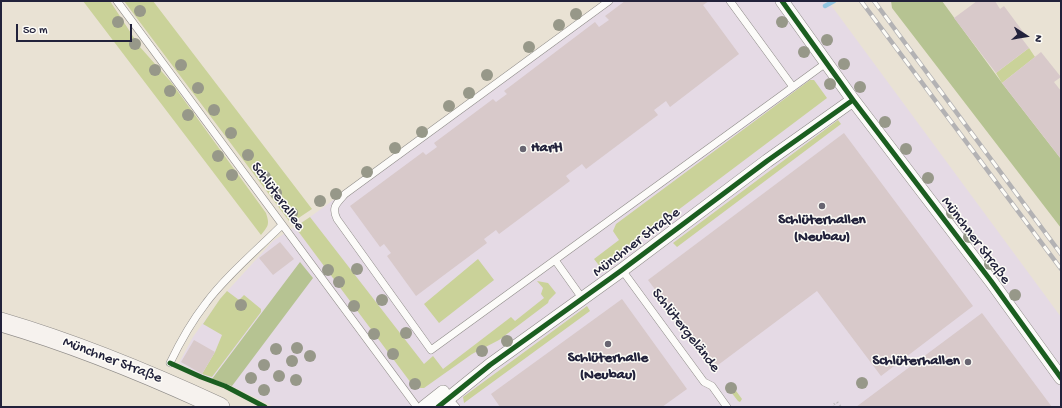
<!DOCTYPE html>
<html>
<head>
<meta charset="utf-8">
<style>
  body { margin:0 }
  #map { position:relative; width:1062px; height:408px; overflow:hidden; background:#e9e2d4; font-family:"Gochi Hand",sans-serif }
  canvas { display:block }
  .frame { position:absolute; inset:0; border:2px solid #22223b; pointer-events:none }
  .north { position:absolute; left:1006px; top:16px; width:40px; height:40px; -webkit-text-stroke:3px #fdfcf7; paint-order:stroke; rotate:102deg; font-size:11px; font-weight:700; line-height:16px; text-align:center; color:#22223b }
  .north::after { content:''; display:block; margin:auto; width:14px; height:18px; background:#22223b; clip-path:polygon(50% 0,100% 100%,50% 72%,0 100%) }
  .scale { position:absolute; left:16px; top:24px; width:116px; height:18px; box-sizing:border-box; border:2px solid #22223b; border-top:0; padding-left:5px; font-size:12px; line-height:14px; white-space:nowrap; color:#22223b; -webkit-text-stroke:3px #fdfcf7; paint-order:stroke }
</style>
</head>
<body>
<div id="map">
<canvas width="1062" height="408"></canvas>
<div class="frame"></div>
<div class="north">N</div>
<div class="scale">50 m</div>
</div>
<script>
const c = document.querySelector('canvas').getContext('2d');
c.lineJoin = 'round';
function paint(path, color) { c.fillStyle = color; c.fill(path, 'evenodd'); }
function trace(path, color, width, dash) { c.strokeStyle = color; c.lineWidth = width; c.lineCap = dash ? 'butt' : 'round'; c.setLineDash(dash || []); c.stroke(path); }
function drawText(font, color, halo, rows, align = 'center') {
  c.font = font + ' "Gochi Hand",sans-serif'; c.lineWidth = 3; c.setLineDash([]); c.textBaseline = 'middle'; c.strokeStyle = halo; c.fillStyle = color; for (const [text, x, y, turn = 0] of rows) {
    c.save(); c.translate(x, y); c.rotate((+turn || 0) * Math.PI / 180); c.textAlign = isNaN(turn) ? turn : align; if (halo) c.strokeText(text, 0, 0); c.fillText(text, 0, 0); c.restore();
  }
}
const built = new Path2D(`
  M606 1H828L1061 317V407H274L232 386 202 375 179 363 193 337 220 299 273 241 310 217Z`);
const green = new Path2D(`
  M83 1H110L140 47 171 82 266 213C270 225 268 226 261 235Z
  M124 1H153L312 209 294 221H289Z
  M1029 48 1035 57 1002 83 996 73Z
  M810 80H814L827 98 601 268 594 259 619 240 613 231 616 224Z
  M838 120 841 124 677 247 673 243Z
  M310 217 424 364 433 356 443 369 511 317 515 321 544 298 541 294 543 288 537 281 548 283 556 293 549 300 548 303 499 340 472 354 424 388H417L411 383 295 227Z
  M478 259 494 280 439 323 424 304Z
  M227 291 239 300 244 295 261 309V312L212 377 202 374 215 352 222 335 203 324 220 299Z
  M587 306 590 311 464 403 463 397Z
  M728 384H731L742 399 740 402 738 401 727 387Z`);
const forest = new Path2D(`
  M891 1H942L1002 83 1061 159V228L892 8Z
  M300 262 313 278 232 386 212 379Z`);
const stream = new Path2D(`
  M825 6 834 1`);
const building = new Path2D(`
  M625 1H709L703 5 739 54 670 107 666 101 654 110 658 115 586 169 582 164 566 176 570 181 499 234 496 230 484 239 487 243 416 296 387 256 391 253 384 244 380 247 350 206 423 152 426 155 437 147 434 143 493 99 496 102 507 94 504 91 595 22 599 27 609 20 605 16Z
  M977 1H995L1000 9 1004 6 1024 33 1020 36 1029 48 996 73 954 18Z
  M1041 52 1061 77 1054 82 1061 91V159L1002 83Z
  M844 133 973 306 881 376 817 291 714 368 648 280Z
  M280 242 294 259 273 275 259 258Z
  M622 299 687 389 662 407H500L491 394Z
  M982 313 1052 407H856Z
  M194 340 215 352 202 374 181 362Z`);
const path = new Path2D(`
  M833 407 832 406 837 402 841 407`);
const lane = new Path2D(`
  M117 1 417 407
  M609 1 345 194C337 203 331 207 337 219L431 350 826 63
  M730 1 793 87
  M555 260 582 298
  M622 270 704 382 712 386 727 407
  M170 363C180 342 192 321 206 303 226 276 258 249 282 225
  M448 398 456 407`);
const street = new Path2D(`
  M782 1 853 100 991 281 1061 378
  M424 407 443 392
  M438 407 490 365 622 270 767 161 853 100`);
const secondary = new Path2D(`
  M1 322C76 344 149 374 220 407`);
const rail = new Path2D(`
  M861 1 1061 269
  M874 1 1061 254`);
const cycleway = new Path2D(`
  M782 1 853 100 991 281 1061 378
  M170 363 201 377 225 386 265 407
  M438 407 490 365 622 270 767 161 853 100`);
const trees = [
  [140,11],
  [576,14],
  [118,22],
  [782,22],
  [559,25],
  [827,40],
  [135,44],
  [529,47],
  [804,52],
  [844,64],
  [181,65],
  [155,70],
  [487,75],
  [830,84],
  [860,87],
  [198,88],
  [170,91],
  [469,93],
  [449,106],
  [214,110],
  [188,115],
  [885,122],
  [422,132],
  [231,133],
  [395,148],
  [906,149],
  [248,155],
  [218,156],
  [367,172],
  [232,175],
  [265,177],
  [928,178],
  [276,193],
  [336,194],
  [320,201],
  [292,213],
  [952,213],
  [969,237],
  [990,264],
  [357,269],
  [328,270],
  [339,282],
  [1015,295],
  [382,300],
  [241,305],
  [354,306],
  [406,333],
  [374,334],
  [507,341],
  [297,348],
  [276,349],
  [482,351],
  [393,354],
  [310,356],
  [292,361],
  [264,365],
  [279,376],
  [251,378],
  [296,380],
  [862,383],
  [415,384],
  [731,388],
  [264,390]
];
const markers = [
  [523,149,4,"#686571"],
  [822,206,4,"#686571"],
  [608,344,4,"#686571"],
  [968,362,4,"#686571"]
];
const poiNames = [
  ["Hartl",531,149,"left"],
  ["Schlüterhallen",822,221],
  ["(Neubau)",822,238],
  ["Schlüterhalle",608,359],
  ["(Neubau)",608,376],
  ["Schlüterhallen",960,362,"right"]
];
const streetNames = [
  ["Schlüterallee",277,197,54],
  ["Münchner Straße",975,241,53],
  ["Münchner Straße",637,243,-37],
  ["Schlütergelände",685,331,52],
  ["Münchner Straße",112,361,21]
];
paint(built, '#e5dae5');
paint(green, '#cad299');
paint(forest, '#b6c392');
trace(stream, '#93c7e2', 4.5);
paint(building, '#d8c9ca');
trace(lane, '#8f8c89', 8);
trace(street, '#8f8c89', 14);
trace(secondary, '#8f8c89', 20);
trace(path, '#bdbbbb', 2.5, [1, 3]);
trace(lane, '#fcfbf9', 7);
trace(street, '#fcfbf9', 13);
trace(secondary, '#f6f2ee', 19);
trace(rail, '#b3b2b4', 4.5);
trace(rail, '#fdfcf7', 3, [9]);
trace(cycleway, '#1b5e20', 5);
c.fillStyle = '#979889';
for (const [x, y] of trees) { c.beginPath(); c.arc(x, y, 6, 0, 2 * Math.PI); c.fill(); }
for (const [x, y, r, color] of markers) { const dot = new Path2D(); dot.arc(x, y, r, 0, 2 * Math.PI); c.fillStyle = color; c.fill(dot); trace(dot, '#fdfcf7', 1.5); }
drawText('bold 15px', '#22223b', '#fdfcf7', poiNames);
drawText('15px', '#22223b', '#fdfcf7', streetNames);
</script>
</body>
</html>
